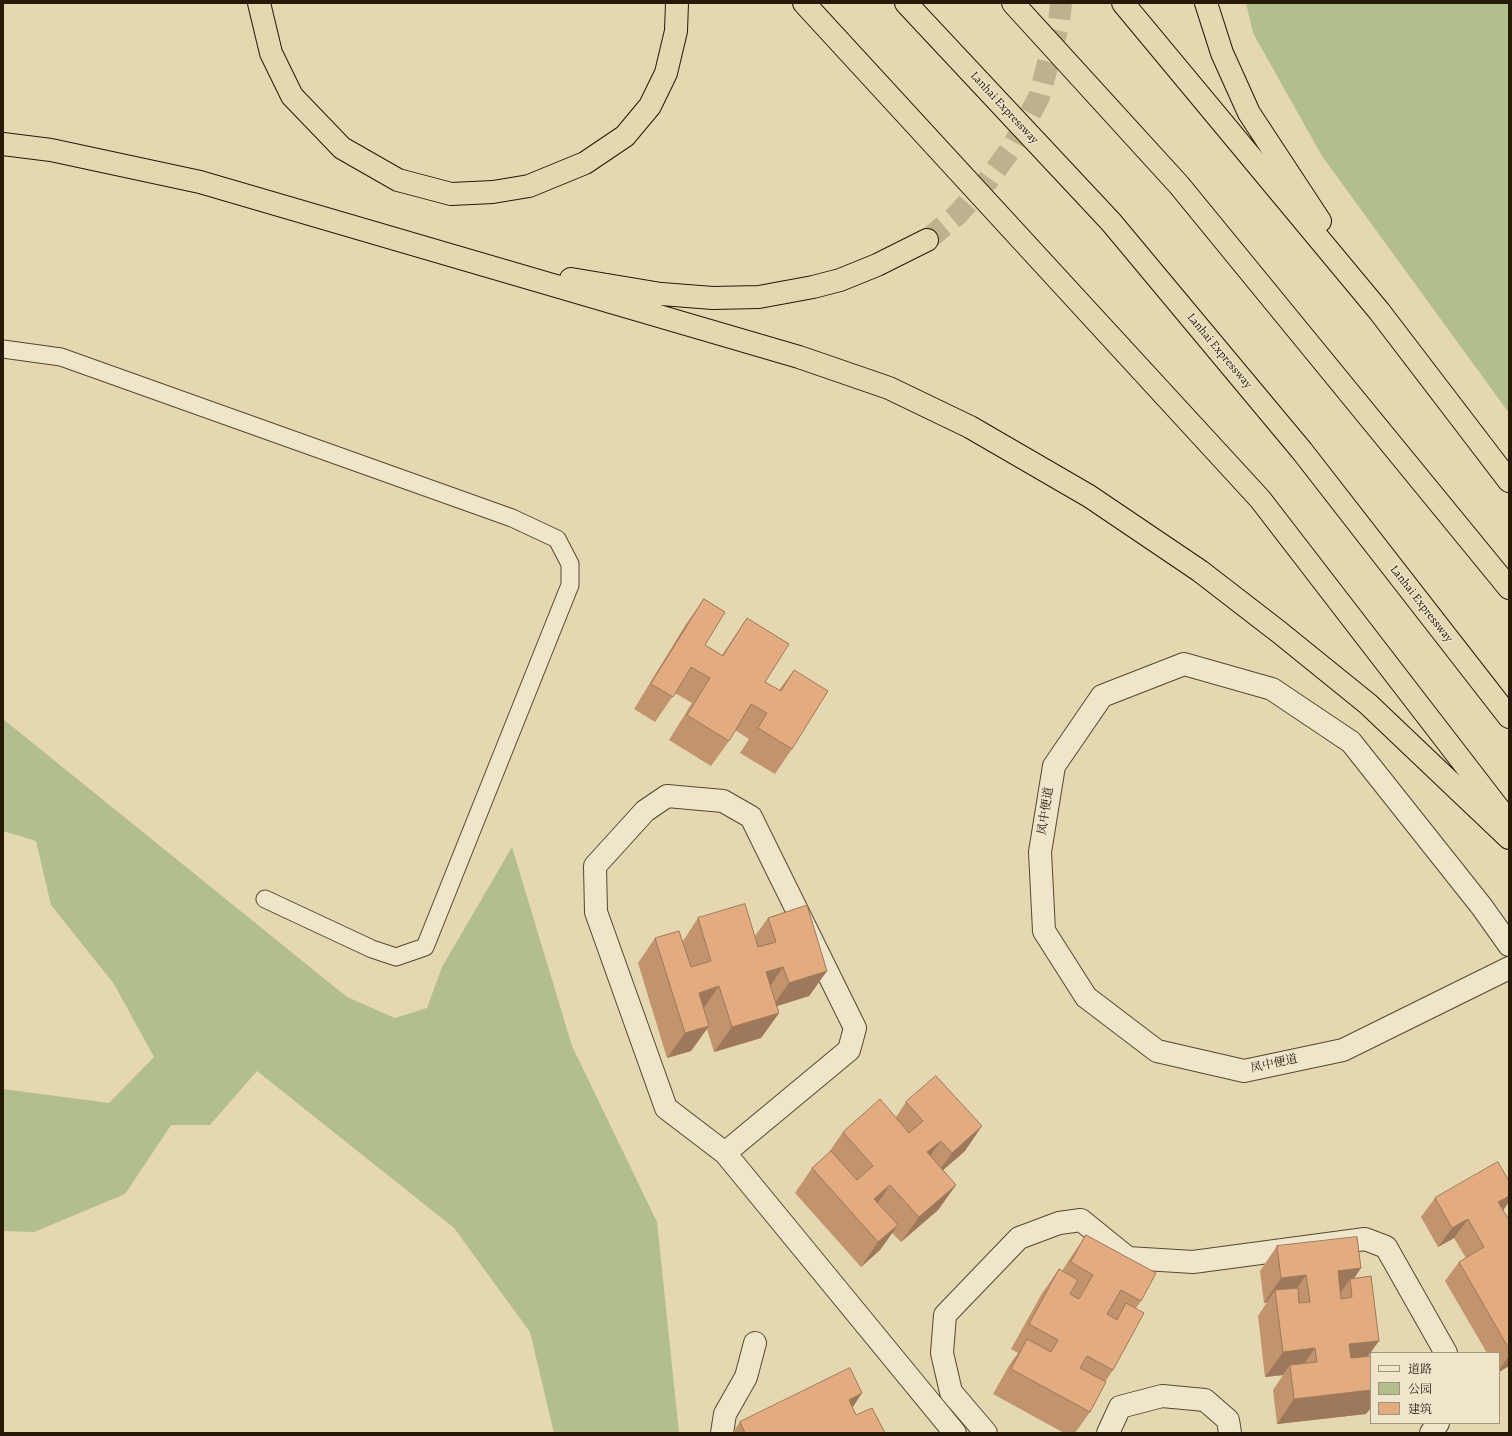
<!DOCTYPE html>
<html>
<head>
<meta charset="utf-8">
<style>
  body { margin:0 }
  #map { position:relative; width:1512px; height:1436px; overflow:hidden; background:#e5d7af; font-family:Alegreya,"Noto Serif SC",serif }
  canvas { display:block }
  .frame { position:absolute; inset:0; border:4px solid #261906; pointer-events:none }
  .legend { position:absolute; left:1370px; top:1352px; width:130px; height:72px; box-sizing:border-box; background:#eee5cb; border:1px solid #9e937c; margin:0; padding:5px 7px; list-style:none; font-size:12px; color:#261906 }
  .legend li { display:flex; align-items:center; gap:8px; height:20px }
  .legend b { width:20px; border:1px solid #9e937c }
</style>
</head>
<body>
<div id="map">
<canvas width="1512" height="1436"></canvas>
<div class="frame"></div>
<ul class="legend">
<li><b style="height:5px;background:#eee5cb"></b>道路</li>
<li><b style="height:11px;background:#b2bf8c"></b>公园</li>
<li><b style="height:11px;background:#e2ac80"></b>建筑</li>
</ul>
</div>
<script>
const c = document.querySelector('canvas').getContext('2d');
c.lineJoin = 'round';
function paint(path, color) { c.fillStyle = color; c.fill(path, 'evenodd'); }
function trace(path, color, width, dash) { c.strokeStyle = color; c.lineWidth = width; c.lineCap = dash ? 'butt' : 'round'; c.setLineDash(dash || []); c.stroke(path); }
function drawText(font, color, halo, rows, align = 'center') {
  c.font = font + ' Alegreya,"Noto Serif SC",serif'; c.lineWidth = 3; c.setLineDash([]); c.textBaseline = 'middle'; c.strokeStyle = halo; c.fillStyle = color; for (const [text, x, y, turn = 0] of rows) {
    c.save(); c.translate(x, y); c.rotate((+turn || 0) * Math.PI / 180); c.textAlign = isNaN(turn) ? turn : align; if (halo) c.strokeText(text, 0, 0); c.fillText(text, 0, 0); c.restore();
  }
}
const green = new Path2D(`
  M1246 3H1509V413L1322 156 1253 33Z
  M3 719 347 997 395 1018 427 1008 442 967 512 847 572 1046 657 1222 679 1433H554L530 1332 454 1228 257 1071 210 1125H171L125 1194 34 1232 3 1231V1089L109 1103 154 1057 114 984 51 905 36 841 3 831Z`);
const highwayTunnel = new Path2D(`
  M927 240 957 215 989 179 1013 146 1039 97 1059 22 1061 3`);
const lane = new Path2D(`
  M3 349 61 357 512 518 557 539 570 564V585L425 947 396 957 372 949 265 899`);
const street = new Path2D(`
  M1509 945 1482 907 1351 742 1272 689 1184 664 1102 696 1054 766 1040 852 1044 931 1086 997 1157 1051 1244 1071 1343 1050 1509 968
  M725 1153 849 1050 855 1028 751 817 723 801 667 796 645 811 595 866 596 912 666 1108 725 1153 955 1433
  M722 1433 725 1414 746 1377 755 1343
  M986 1433 951 1392 942 1353 945 1315 1019 1238 1059 1223 1081 1220 1128 1258 1193 1262 1365 1239 1386 1247 1446 1353
  M1108 1433 1120 1407 1162 1396 1205 1400 1228 1420 1230 1433
  M1431 1433 1438 1423`);
const highway = new Path2D(`
  M259 3 271 53 292 96 342 148 398 180 451 194 493 192 529 186 585 163 625 136 650 106 666 73 676 31 677 3
  M804 3 1260 499 1509 822
  M906 3 1111 222 1302 451 1509 717
  M1013 3 1179 185 1509 588
  M1123 3 1379 311 1509 481
  M1206 3 1222 53 1249 113 1320 221
  M3 144 51 150 200 182 799 357 889 388 970 427 1089 496 1200 571 1279 632 1368 704 1509 838
  M571 279 661 294 713 298 759 297 813 287 840 280 877 265 927 240`);
const wall = new Path2D(`
  M704 599 705 645 722 655 730 643 747 618 765 682 779 690 794 670 792 749 775 774 740 753 749 739 735 730 729 741 711 766 669 740 692 703 675 693 655 722 634 709 686 624Z
  M698 918 755 936 768 918 827 971 809 996 777 1006 779 1013 761 1038 714 1052 707 1029 691 1051 667 1058 638 963 655 938 683 941Z
  M906 1102 965 1151 943 1170 956 1185 938 1210 901 1242 892 1233 880 1250 861 1267 795 1193 812 1168 827 1155 843 1132 896 1117Z
  M1435 1198 1503 1210 1509 1220V1366L1499 1372V1353H1487L1445 1281 1459 1262 1466 1258 1454 1238 1438 1247 1421 1217Z
  M1086 1235 1141 1301 1136 1308 1113 1370 1105 1382 1090 1412 1075 1433H1064L993 1394 1010 1364 1018 1353 1011 1349 1041 1295 1059 1269 1062 1271 1069 1260Z
  M1277 1246 1361 1268 1354 1278 1368 1356 1366 1414 1277 1424 1273 1390 1283 1375 1265 1377 1258 1316 1267 1302 1264 1303 1260 1271Z
  M862 1393 852 1408 856 1415 885 1433H732L740 1422Z`);
const shadedWall = new Path2D(`
  M783 967 766 992V972Z
  M827 971 809 996 771 1008 789 983Z
  M719 986 701 1012 699 993Z
  M779 1013 761 1038 714 1052 732 1027Z
  M709 1026 691 1051 667 1058 685 1033Z
  M982 1126 965 1151 934 1178 952 1153Z
  M941 1141 923 1166 927 1152Z
  M890 1185 873 1210 874 1199Z
  M956 1185 938 1210 901 1242 919 1217Z
  M1509 1196V1202L1502 1212 1498 1202Z
  M1468 1219 1454 1238 1438 1247 1452 1228Z
  M898 1225 880 1250 861 1267 878 1242Z
  M1361 1268 1351 1283 1350 1279 1340 1294 1338 1271Z
  M1306 1275 1289 1300 1275 1290 1267 1302 1264 1303 1281 1278Z
  M1379 1341 1361 1366 1331 1370 1349 1344Z
  M1315 1348 1298 1373 1290 1365 1283 1375 1265 1377 1283 1352Z
  M1509 1356V1366L1499 1372V1370Z
  M1371 1390V1408L1366 1414 1277 1424 1294 1399Z
  M862 1393 849 1413V1400Z`);
const building = new Path2D(`
  M704 599 725 612 705 645 723 656 747 618 789 644 765 682 781 691 794 670 828 691 792 749 758 728 767 713 751 704 729 741 687 715 710 678 691 667 673 697 651 684Z
  M745 904 758 947 776 942 768 918 807 905 827 971 789 983 783 967 766 972 779 1013 732 1027 719 986 699 993 709 1026 685 1033 655 938 679 931 691 967 711 961 698 918Z
  M936 1076 982 1126 952 1153 941 1141 927 1152 956 1185 919 1217 890 1185 874 1199 898 1225 878 1242 812 1168 831 1151 857 1180 873 1166 843 1132 880 1099 909 1133 923 1121 906 1102Z
  M1498 1162 1509 1181V1196L1498 1202 1509 1220V1349L1459 1262 1484 1247 1468 1219 1452 1228 1435 1198Z
  M1086 1235 1156 1273 1141 1301 1121 1290 1107 1314 1117 1320 1126 1303 1144 1313 1113 1370 1087 1356 1080 1368 1106 1382 1090 1412 1011 1369 1027 1339 1051 1352 1058 1340 1029 1324 1059 1269 1078 1280 1070 1294 1079 1299 1093 1275 1071 1262Z
  M1357 1237 1361 1268 1338 1271 1341 1299 1352 1297 1350 1279 1371 1276 1379 1341 1349 1344 1351 1358 1371 1356V1390L1294 1399 1290 1365 1317 1362 1315 1348 1283 1352 1275 1290 1298 1288 1299 1303 1310 1302 1306 1275 1281 1278 1277 1246Z
  M850 1368 862 1393 849 1400 856 1415 872 1408 885 1433H745L740 1422Z`);
const streetNames = [
  ["Lanhai Expressway",1004,108,47],
  ["Lanhai Expressway",1219,351,50],
  ["Lanhai Expressway",1421,604,52],
  ["凤中便道",1046,811,-81],
  ["凤中便道",1274,1064,-12]
];
paint(green, '#b2bf8c');
trace(highwayTunnel, '#bfb18d', 22, [22, 11]);
trace(lane, '#564830', 19);
trace(street, '#564830', 24);
trace(highway, '#261906', 24);
trace(lane, '#eee5cb', 17);
trace(street, '#eee5cb', 22);
trace(highway, '#e5d7af', 22);
paint(wall, '#c2946e');
paint(shadedWall, '#9e785a');
paint(building, '#e2ac80');
trace(building, '#9e785a', 1);
drawText('12px', '#261906', '#eee5cb', streetNames);
</script>
</body>
</html>
